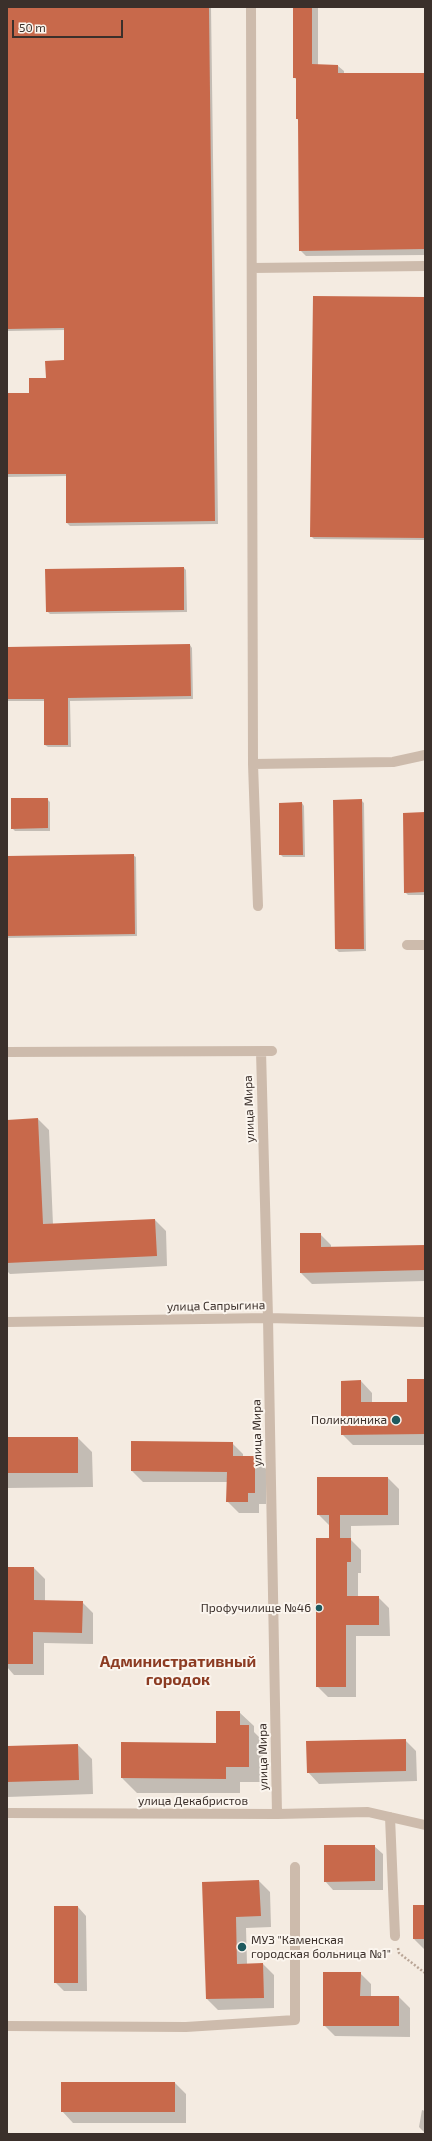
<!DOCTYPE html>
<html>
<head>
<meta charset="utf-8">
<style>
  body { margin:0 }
  #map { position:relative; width:432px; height:2141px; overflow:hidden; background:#f4ebe1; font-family:"Exo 2",sans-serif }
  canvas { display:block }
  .frame { position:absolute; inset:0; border:8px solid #3b302b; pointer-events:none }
  .scale { position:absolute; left:12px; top:20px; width:111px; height:18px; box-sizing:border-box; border:2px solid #3b302b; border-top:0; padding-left:5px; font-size:12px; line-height:14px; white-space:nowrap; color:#3b302b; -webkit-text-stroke:3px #fbf5ee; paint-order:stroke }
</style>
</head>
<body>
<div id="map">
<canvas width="432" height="2141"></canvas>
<div class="frame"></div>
<div class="scale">50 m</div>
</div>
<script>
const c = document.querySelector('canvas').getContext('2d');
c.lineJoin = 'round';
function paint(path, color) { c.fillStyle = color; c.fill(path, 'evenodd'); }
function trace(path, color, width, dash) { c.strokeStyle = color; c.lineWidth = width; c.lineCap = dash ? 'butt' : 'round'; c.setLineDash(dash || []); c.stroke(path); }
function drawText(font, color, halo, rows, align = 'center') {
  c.font = font + ' "Exo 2",sans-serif'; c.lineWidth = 4; c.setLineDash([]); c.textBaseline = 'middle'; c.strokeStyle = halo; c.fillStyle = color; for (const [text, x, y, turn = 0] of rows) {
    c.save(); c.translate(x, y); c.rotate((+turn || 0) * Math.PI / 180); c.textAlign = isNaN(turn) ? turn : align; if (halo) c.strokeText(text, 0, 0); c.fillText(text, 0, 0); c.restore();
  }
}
const shadow = new Path2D(`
  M7 7H211L218 524 70 526 67 523V476L7 477V394H30L65 361V330L7 331Z
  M294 7H318V65L338 66 344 71V74H425V255L306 256 300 250 299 120 297 119V80L294 77Z
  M425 298V540L314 539 311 536Z
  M184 568 186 570 187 612 50 614 47 611Z
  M190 645 192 648 193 699 70 701 71 747H48L45 745V701H7V648Z
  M47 799 50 802V831H15L12 828Z
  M361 800 364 803 366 951 339 952 336 949Z
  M302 803 304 806 305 857H283L280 854Z
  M425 813V895H408L405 892Z
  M133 855 136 857 137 936 7 938V857Z
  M38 1119 49 1130 53 1225 155 1220 166 1231 167 1266 10 1274 7 1271V1121Z
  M320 1234 331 1245V1248L425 1246V1281L312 1284 301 1273Z
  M425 1380V1445H353L342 1434 361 1381 372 1393V1403H408Z
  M7 1438H78L92 1452 93 1487 7 1488Z
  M232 1443 243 1454V1457H255L266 1469V1504H259V1513H239L227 1501 228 1482H143L132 1471Z
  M388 1478 399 1489V1525L351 1526V1540L361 1550V1573H358V1597H378L389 1608 390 1636H356V1697H328L317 1686 330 1526 318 1514Z
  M7 1568H34L45 1579V1601L82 1602 93 1613V1644L44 1643V1675H14L7 1667Z
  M239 1712 254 1726V1732L263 1741V1782H240V1793H137L122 1778 217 1744Z
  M405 1740 416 1751 417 1781 319 1784 308 1772Z
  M78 1745 92 1759 93 1794 7 1797V1747Z
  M374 1846 383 1854V1890H333L325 1881Z
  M259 1881 270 1892 271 1927 246 1928 247 1964H263L274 1975V2008L218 2010 207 1999 203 1883Z
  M425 1906V1950L414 1939Z
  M78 1907 86 1916 87 1991H64L55 1982Z
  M360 1973 371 1984V1997H399L410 2008V2037L335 2036 324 2025Z
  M175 2083 186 2094V2123H73L62 2111Z
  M422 2110 425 2111V2133L419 2127Z`);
const building = new Path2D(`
  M7 7H209L215 521 66 523V474H7V393H29V378H46L45 361 64 360V328L7 329Z
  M293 7H312V64L338 65V73H425V249L299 251 298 119H296V78H293Z
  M313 296 425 297V538L310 537Z
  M184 567V610L46 612 45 569Z
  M190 644 191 696 68 698V745H44V699H7V647Z
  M11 798H48V828L11 829Z
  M362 799 364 949H335L333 800Z
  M302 802 303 855H279V803Z
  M425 812V892L404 893 403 813Z
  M134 854 135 934 7 936V856Z
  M38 1118 43 1224 155 1219 157 1256 7 1263V1120Z
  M300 1233H321V1247L425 1245V1270L300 1273Z
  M407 1379H425V1434L341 1435V1381L361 1380V1402H407Z
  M7 1437H78V1473H7Z
  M131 1441 233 1442V1456H255V1493H248V1502H226L227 1472 131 1471Z
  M317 1477H388V1515H340V1538H351V1562H347V1596H379V1625H346V1687H316V1538H329V1515H317Z
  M7 1567H34V1600L83 1601 82 1633 33 1632V1664H7Z
  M216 1711H240V1725H249V1767H226V1779L121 1778V1742L216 1743Z
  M406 1739V1771L307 1773 306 1741Z
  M78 1744 79 1780 7 1782V1746Z
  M324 1845H375V1881L324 1882Z
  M259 1880 261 1916 236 1917 237 1964 263 1963 264 1998 206 1999 202 1882Z
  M413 1905H425V1939H413Z
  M54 1906H78V1983H54Z
  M323 1972H361L360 1996H399V2026H323Z
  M61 2082H175V2112H61Z`);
const path = new Path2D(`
  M398 1948 399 1953 425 1973`);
const minor = new Path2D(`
  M251 7 253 764 258 906
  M252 268 425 266
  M253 764 393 762 425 755
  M407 945H425
  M261 1051 268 1318 277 1814
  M7 1052 272 1051
  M7 1322 268 1318 425 1322
  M7 1813 277 1814 368 1812 425 1825
  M390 1817 395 1936
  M7 2026 186 2027 295 2020V1867`);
const markers = [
  [396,1420,5,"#1f5a5e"],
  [319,1608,4,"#1f5a5e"],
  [242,1947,5,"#1f5a5e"]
];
const streetNames = [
  ["улица Мира",249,1109,-92],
  ["улица Сапрыгина",216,1306,-1],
  ["улица Мира",257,1433,-91],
  ["улица Мира",263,1757,-91],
  ["улица Декабристов",193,1801]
];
const poiNames = [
  ["Поликлиника",387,1420],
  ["Профучилище №46",311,1608],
  ["МУЗ \"Каменская",251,1940,"left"],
  ["городская больница №1\"",251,1954,"left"]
];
const districtNames = [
  ["Административный",178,1662],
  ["городок",178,1680]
];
paint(shadow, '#0003');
paint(building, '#c8694b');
trace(path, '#b9a596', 2.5, [2, 2]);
trace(minor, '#cdbbac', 10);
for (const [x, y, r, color] of markers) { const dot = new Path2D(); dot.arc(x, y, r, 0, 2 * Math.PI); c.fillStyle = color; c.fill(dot); trace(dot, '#fbf5ee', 1.5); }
drawText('12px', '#3b302b', '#fbf5ee', streetNames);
drawText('12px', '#3b302b', '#fbf5ee', poiNames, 'right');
drawText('bold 16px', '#8c3b22', '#fbf5ee', districtNames);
</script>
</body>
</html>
